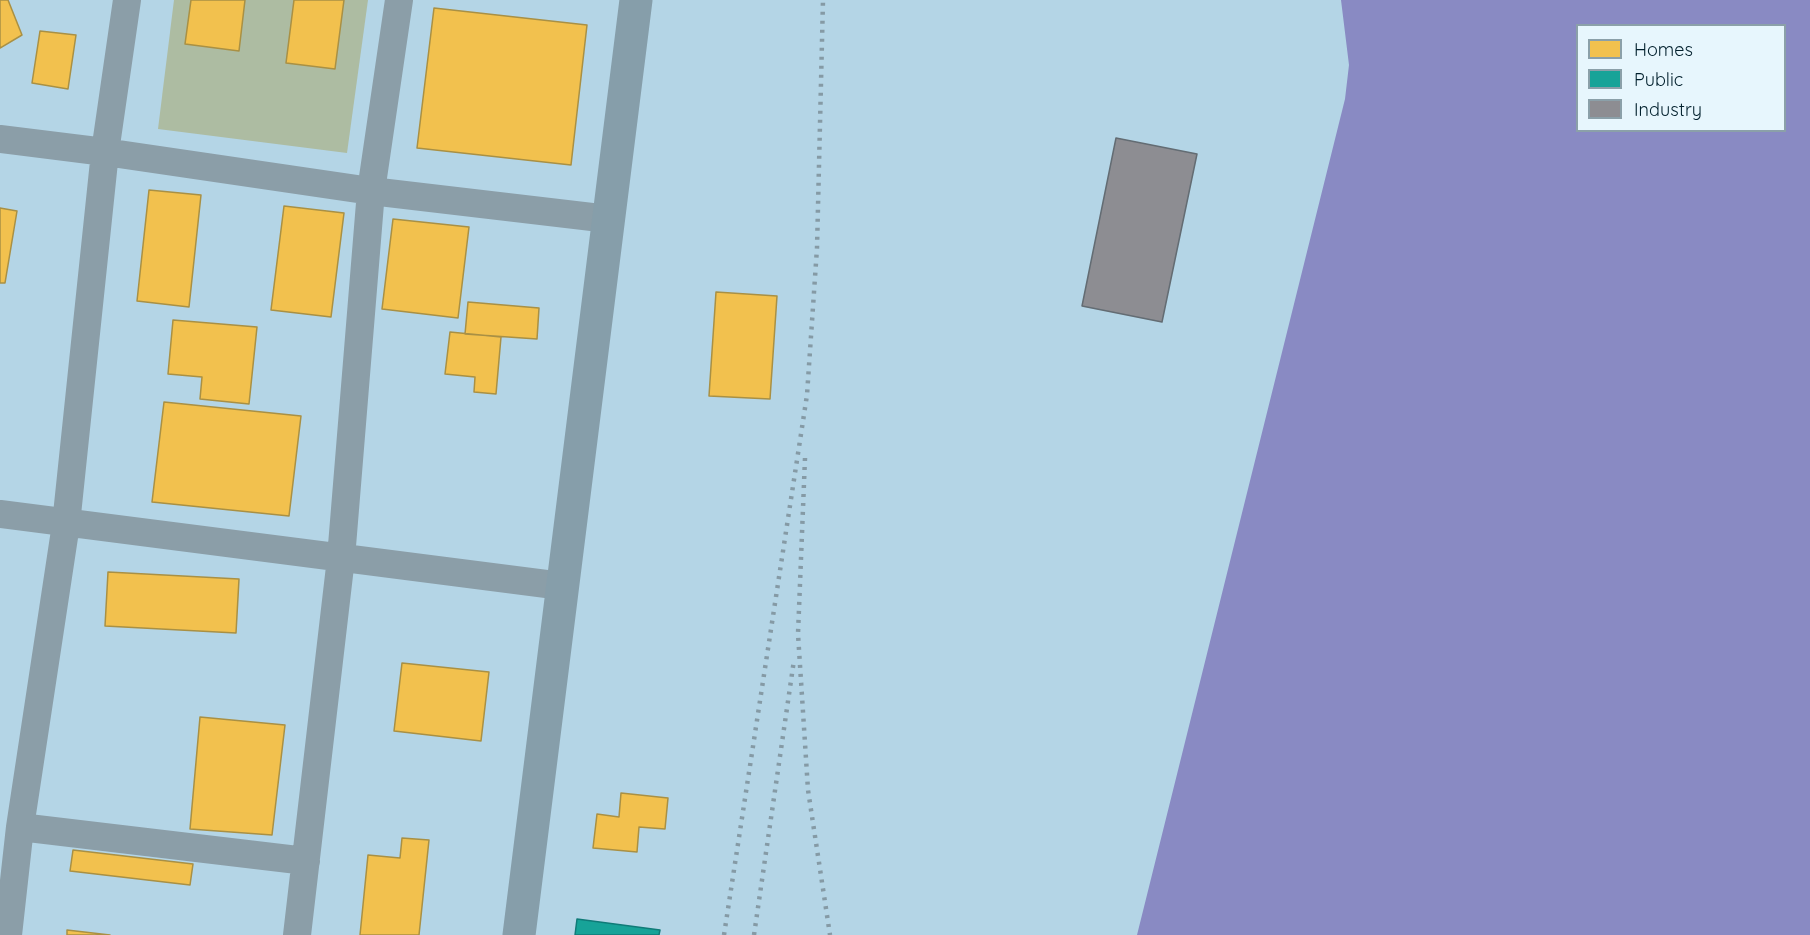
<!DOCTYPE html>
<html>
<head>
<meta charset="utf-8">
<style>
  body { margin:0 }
  #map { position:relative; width:1810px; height:935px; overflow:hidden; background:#b4d5e6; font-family:Quicksand,sans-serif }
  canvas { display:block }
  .legend { position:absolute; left:1576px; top:24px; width:210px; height:108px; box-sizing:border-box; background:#e7f6fd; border:2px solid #8ba0a9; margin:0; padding:8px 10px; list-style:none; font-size:18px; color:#001f2c }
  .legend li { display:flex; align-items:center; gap:12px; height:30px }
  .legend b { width:30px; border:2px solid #8ba0a9 }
</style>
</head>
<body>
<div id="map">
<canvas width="1810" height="935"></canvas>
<ul class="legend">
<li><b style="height:16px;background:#f2c14e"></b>Homes</li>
<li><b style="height:16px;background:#17a398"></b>Public</li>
<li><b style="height:16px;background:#8d8d92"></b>Industry</li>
</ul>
</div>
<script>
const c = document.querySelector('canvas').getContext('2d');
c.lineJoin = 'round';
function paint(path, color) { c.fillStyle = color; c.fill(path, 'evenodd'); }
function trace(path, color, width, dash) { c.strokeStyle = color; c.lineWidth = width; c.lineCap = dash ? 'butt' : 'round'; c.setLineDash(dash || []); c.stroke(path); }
const green = new Path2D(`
  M174 0H368L347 153 158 129Z`);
const water = new Path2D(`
  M1341 0H1810V935H1137L1345 99 1349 65ZM1578 26H1784V130H1578Z`);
const homes = new Path2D(`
  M0 0H8L22 35 0 48Z
  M191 0H245L239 51 185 44Z
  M294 0H344L335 69 286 63Z
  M434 8 587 25 571 165 417 148Z
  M40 31 76 35 68 89 32 83Z
  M149 190 201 195 189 307 137 301Z
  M284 206 344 213 331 317 271 310Z
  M0 208 17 211 5 283H0Z
  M393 219 469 227 458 318 382 309Z
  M716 292 777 296 770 399 709 396Z
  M468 302 539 308 537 339 465 334Z
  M173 320 257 327 249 404 200 399 202 377 168 374Z
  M450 332 501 337 496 394 474 392 475 377 445 374Z
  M164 402 301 416 289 516 152 502Z
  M108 572 239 579 236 633 105 626Z
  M402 663 489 672 481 741 394 731Z
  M200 717 285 725 272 835 190 829Z
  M621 793 668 798 665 829 639 827 637 852 593 848 597 814 619 817Z
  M402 838 429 840 419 935H360L368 855 400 858Z
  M73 850 193 864 190 885 70 871Z
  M67 930 110 935H67Z`);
const public = new Path2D(`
  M577 919 660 930 659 935H575Z`);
const industry = new Path2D(`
  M1116 138 1197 154 1162 322 1082 306Z`);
const street = new Path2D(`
  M0 139 105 152 371 191 609 219
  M0 514 562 586
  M20 827 306 861
  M8 935 20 827 66 524 105 152 127 0
  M297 935 341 558 371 191 399 0`);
const highway = new Path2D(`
  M519 935 636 0`);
const rail = new Path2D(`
  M805 458 798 634 808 790 830 935
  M724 935 807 395 817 248 823 0
  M754 935 794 660`);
paint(green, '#adbca2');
paint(water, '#898ac3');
paint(homes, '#f2c14e');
trace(homes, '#a99044', 1.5);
paint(public, '#17a398');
trace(public, '#107b78', 1.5);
paint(industry, '#8d8d92');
trace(industry, '#636c73', 1.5);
trace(street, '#8b9ea8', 28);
trace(highway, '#869eaa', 33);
trace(rail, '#859aa5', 4.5, [3, 6]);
</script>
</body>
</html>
